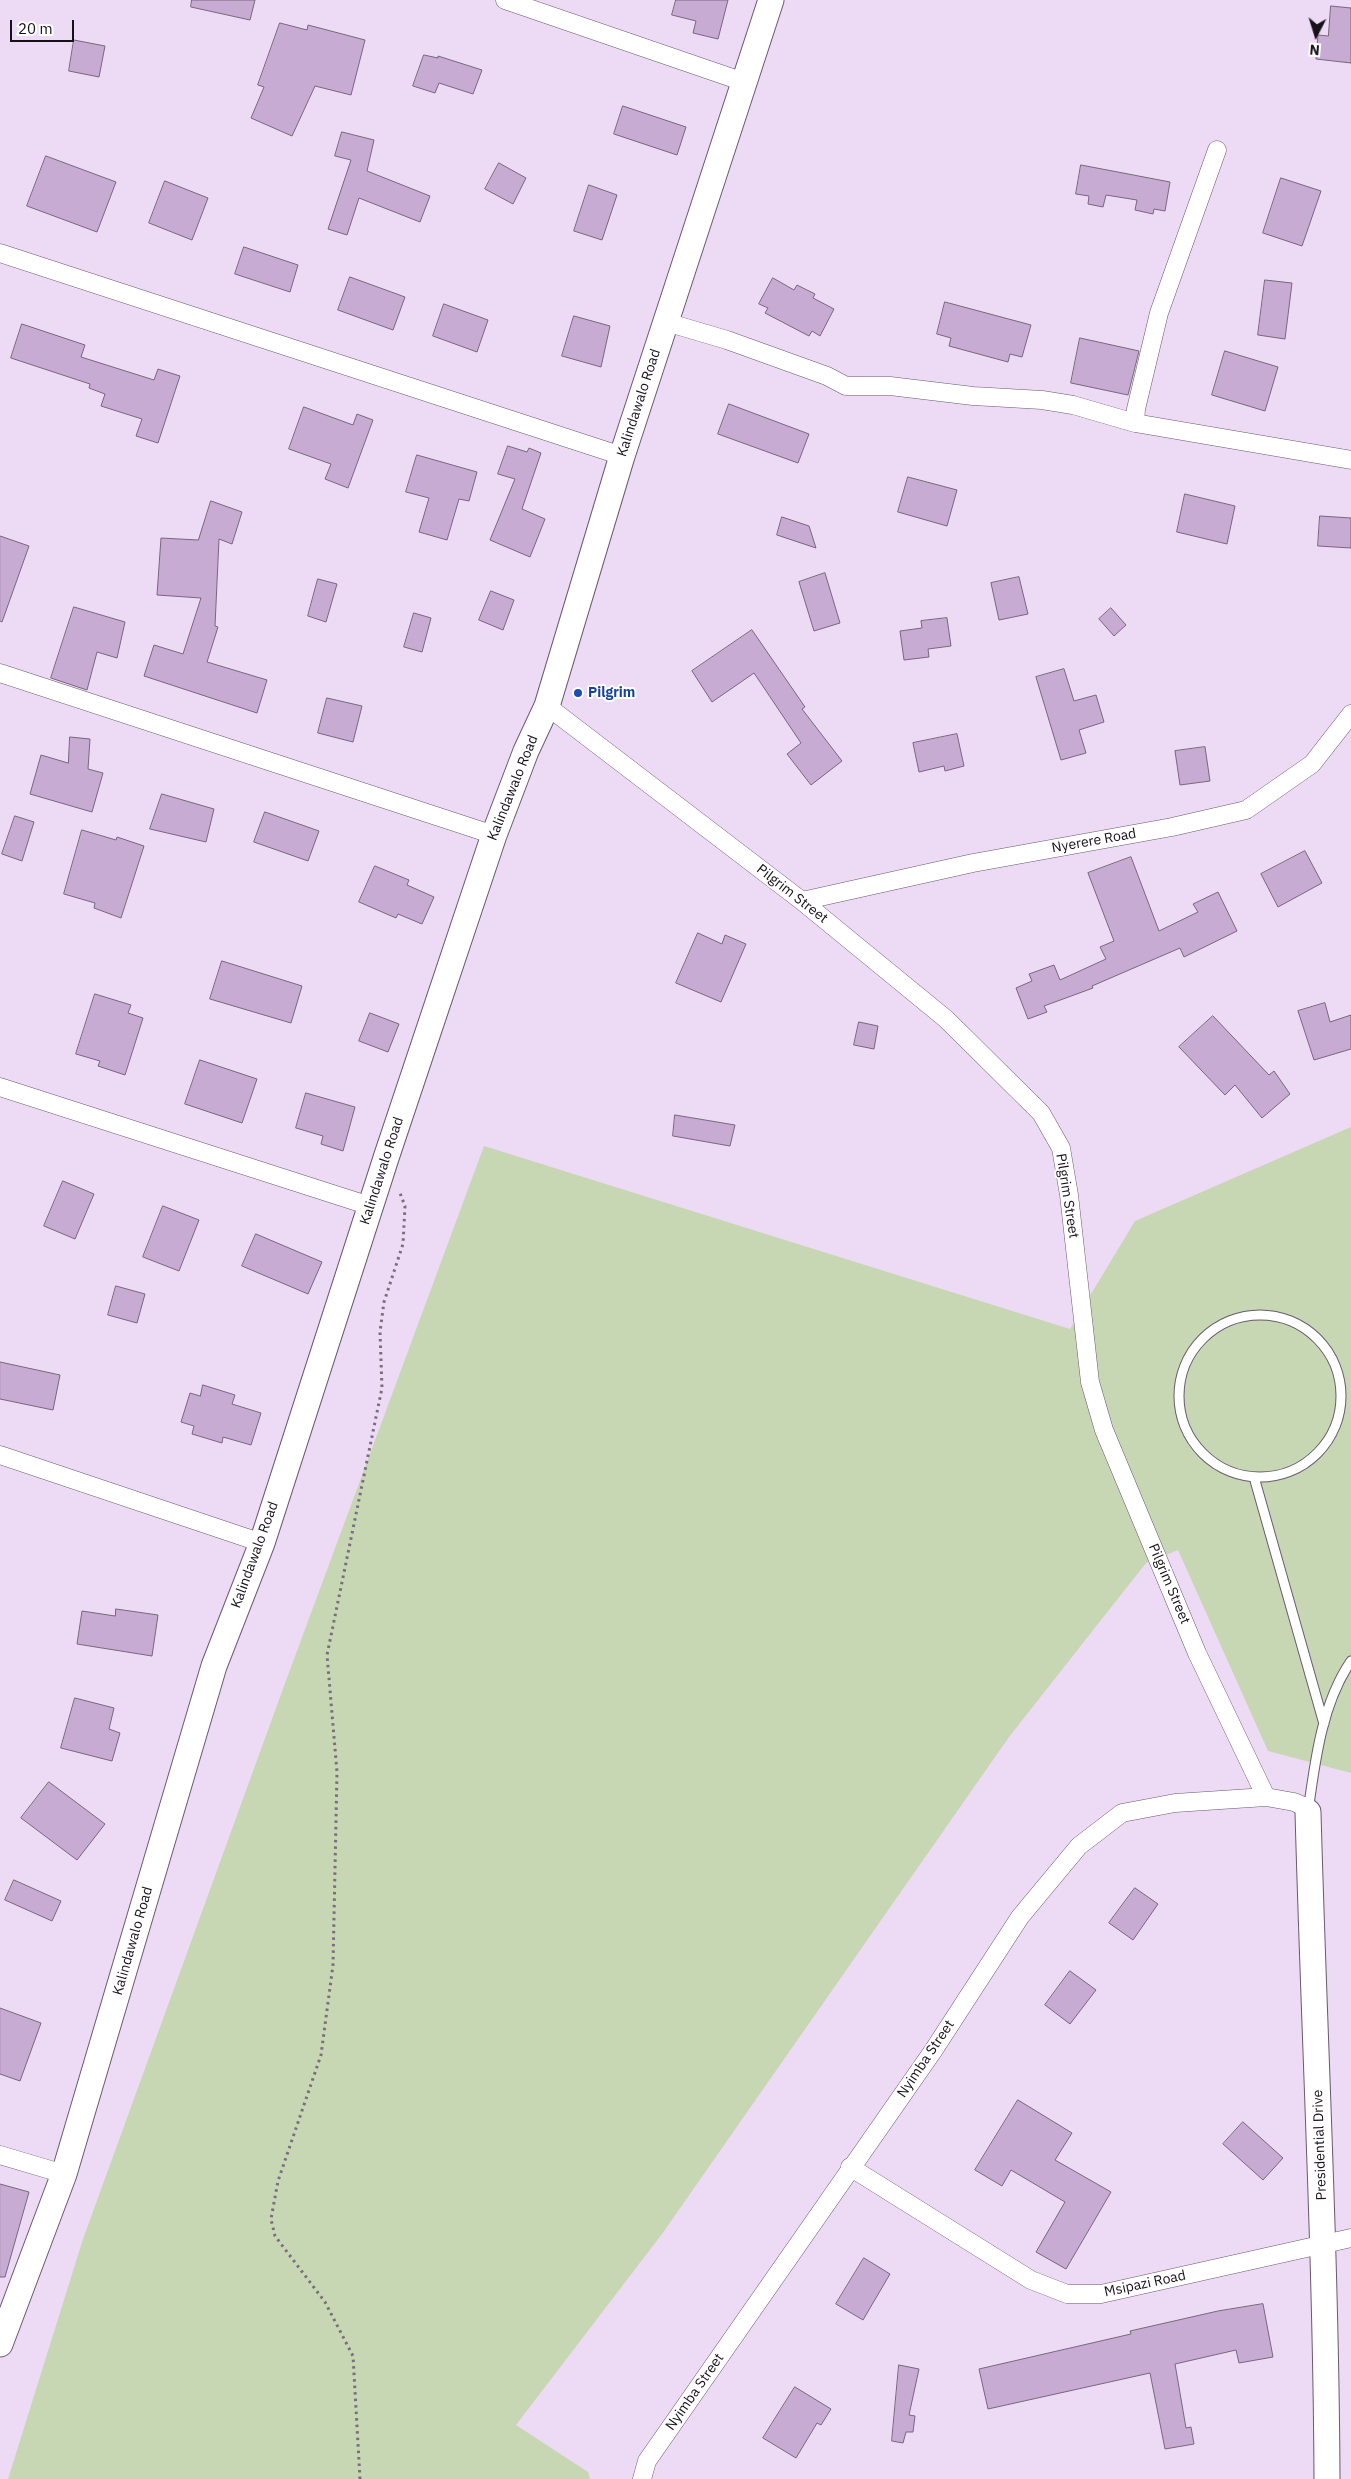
<!DOCTYPE html>
<html>
<head>
<meta charset="utf-8">
<style>
  body { margin:0 }
  #map { position:relative; width:1351px; height:2479px; overflow:hidden; background:#eddaf4; font-family:"IBM Plex Sans",sans-serif }
  canvas { display:block }
  .north { position:absolute; left:1291px; top:10px; width:50px; height:50px; -webkit-text-stroke:4px #fff; paint-order:stroke; rotate:185deg; font-size:14px; font-weight:700; line-height:20px; text-align:center; color:#17111a }
  .north::after { content:''; display:block; margin:auto; width:18px; height:22px; background:#17111a; clip-path:polygon(50% 0,100% 100%,50% 72%,0 100%) }
  .scale { position:absolute; left:10px; top:20px; width:64px; height:22px; box-sizing:border-box; border:2px solid #17111a; border-top:0; padding-left:6px; font-size:15px; line-height:18px; white-space:nowrap; color:#17111a; -webkit-text-stroke:4px #fff; paint-order:stroke }
</style>
</head>
<body>
<div id="map">
<canvas width="1351" height="2479"></canvas>
<div class="north">N</div>
<div class="scale">20 m</div>
</div>
<script>
const c = document.querySelector('canvas').getContext('2d');
c.lineJoin = 'round';
function paint(path, color) { c.fillStyle = color; c.fill(path, 'evenodd'); }
function trace(path, color, width, dash) { c.strokeStyle = color; c.lineWidth = width; c.lineCap = dash ? 'butt' : 'round'; c.setLineDash(dash || []); c.stroke(path); }
function drawText(font, color, halo, rows, align = 'center') {
  c.font = font + ' "IBM Plex Sans",sans-serif'; c.lineWidth = 4; c.setLineDash([]); c.textBaseline = 'middle'; c.strokeStyle = halo; c.fillStyle = color; for (const [text, x, y, turn = 0] of rows) {
    c.save(); c.translate(x, y); c.rotate((+turn || 0) * Math.PI / 180); c.textAlign = isNaN(turn) ? turn : align; if (halo) c.strokeText(text, 0, 0); c.fillText(text, 0, 0); c.restore();
  }
}
const green = new Path2D(`
  M1351 1127V1773L1268 1751 1178 1550 1146 1563 1009 1737 662 2234 516 2425 588 2472 590 2479H8L83 2239 284 1686 484 1146 1070 1329 1135 1221Z`);
const building = new Path2D(`
  M192 0H255L250 20 191 7Z
  M676 0H728L718 39 693 33 696 21 672 15Z
  M1331 6 1351 8V63L1316 59 1318 35 1328 36Z
  M280 23 307 30 308 25 365 40 351 95 315 86 292 136 251 118 264 87 258 85Z
  M74 40 105 46 99 77 69 71Z
  M424 55 438 58V56L482 70 473 94 439 83 435 93 413 86Z
  M623 106 686 127 677 155 614 134Z
  M342 132 374 140 367 171 430 196 420 222 359 198 347 235 328 229 351 160 335 156Z
  M46 156 116 182 97 232 27 206Z
  M499 163 526 178 513 204 485 189Z
  M1081 165 1170 182 1165 211 1154 209 1153 214 1135 210 1137 200 1106 195 1103 207 1088 204 1089 196 1076 194Z
  M1281 178 1321 191 1302 246 1263 233Z
  M165 181 208 198 192 240 149 223Z
  M589 185 617 195 602 240 574 231Z
  M244 247 298 265 290 292 235 274Z
  M350 277 405 297 393 330 338 310Z
  M773 278 794 290 797 285 815 294 813 298 834 309 820 336 812 331 809 336 765 313 768 308 759 304Z
  M1265 280 1292 283 1285 339 1258 335Z
  M945 302 1031 325 1022 357 1010 354 1008 362 949 346 951 338 937 334Z
  M444 304 488 320 477 352 433 336Z
  M574 316 610 326 601 367 562 356Z
  M22 324 85 345 81 357 154 380 158 369 180 376 158 443 136 436 142 419 101 406 105 394 89 388 90 384 11 358Z
  M1080 338 1139 351 1128 395 1071 383Z
  M1225 351 1278 367 1265 411 1212 395Z
  M729 404 809 434 798 463 718 434Z
  M304 407 353 425 357 414 373 420 348 488 325 479 331 464 289 449Z
  M508 446 527 452 529 448 541 453 522 509 545 519 530 557 490 540 515 479 498 474Z
  M417 455 477 472 469 501 459 499 447 540 419 532 429 498 406 492Z
  M908 477 957 490 947 526 898 512Z
  M1185 494 1235 506 1227 544 1177 532Z
  M211 501 242 512 232 544 219 539 215 626 218 627 207 662 267 680 257 713 144 676 154 645 183 654 201 598 157 595 161 538 198 540Z
  M1320 516 1351 518V548L1318 546Z
  M782 517 809 526 816 548 777 535Z
  M0 536 29 546 2 622 0 621Z
  M825 573 840 623 814 631 799 582Z
  M1019 577 1028 614 999 620 991 583Z
  M318 579 337 584 326 622 308 616Z
  M491 591 514 600 503 630 479 620Z
  M74 607 125 622 117 658 97 652 87 690 51 678Z
  M1111 608 1126 625 1114 636 1099 619Z
  M414 613 431 618 422 652 404 647Z
  M947 618 951 646 928 649 929 657 904 660 900 631 922 628 921 621Z
  M752 630 805 707 802 709 842 761 811 785 787 754 801 743 754 673 712 702 692 671Z
  M1064 669 1074 701 1096 695 1104 722 1079 730 1086 753 1061 760 1036 677Z
  M327 698 362 706 353 742 318 733Z
  M957 734 964 766 945 771 944 766 919 772 913 743Z
  M70 737 90 739 88 769 103 773 92 812 30 794 41 755 68 763Z
  M1205 747 1210 781 1180 785 1175 751Z
  M162 794 214 809 206 842 150 829Z
  M265 812 319 831 308 861 254 842Z
  M15 816 34 822 22 861 2 854Z
  M82 830 116 840 117 837 144 846 121 918 94 908 95 903 64 894Z
  M1305 851 1322 883 1278 907 1261 874Z
  M1131 857 1159 931 1198 912 1193 904 1218 892 1237 931 1184 957 1180 948 1092 986 1093 988 1044 1006 1047 1012 1028 1019 1016 988 1032 981 1029 974 1054 965 1060 980 1106 959 1100 947 1114 941 1088 873Z
  M375 866 409 880 407 885 434 897 422 924 398 914 396 918 359 902Z
  M698 933 722 944 725 935 746 944 721 1002 676 983Z
  M222 961 302 986 291 1023 210 999Z
  M95 994 131 1005 128 1013 143 1018 125 1075 98 1066 100 1061 76 1054Z
  M1325 1003 1330 1022 1351 1015V1049L1314 1060 1298 1011Z
  M370 1013 399 1024 388 1052 359 1041Z
  M1213 1016 1269 1075 1274 1071 1290 1094 1262 1118 1235 1085 1225 1095 1179 1047Z
  M859 1022 878 1026 874 1049 854 1045Z
  M200 1060 257 1079 242 1123 185 1104Z
  M306 1093 355 1107 343 1151 321 1144 323 1136 296 1128Z
  M675 1115 735 1125 730 1146 673 1136Z
  M63 1181 94 1194 75 1239 44 1226Z
  M163 1206 199 1220 179 1271 143 1257Z
  M256 1234 322 1262 308 1294 242 1266Z
  M116 1286 145 1294 137 1323 108 1315Z
  M0 1362 60 1375 53 1410 0 1399Z
  M203 1385 235 1395 232 1404 261 1413 251 1445 223 1437 222 1443 192 1434 194 1426 181 1422 190 1393 200 1396Z
  M116 1609 158 1615 152 1656 77 1644 82 1611 115 1616Z
  M75 1698 114 1708 109 1729 120 1733 112 1761 61 1748Z
  M49 1782 105 1824 77 1860 21 1818Z
  M14 1880 61 1901 52 1921 5 1900Z
  M1135 1888 1158 1904 1133 1940 1109 1923Z
  M1070 1971 1096 1990 1070 2024 1045 2005Z
  M0 2008 41 2023 20 2081 0 2074Z
  M1018 2100 1072 2133 1055 2160 1111 2192 1066 2269 1036 2252 1065 2202 1011 2170 1002 2186 975 2170Z
  M1243 2122 1283 2158 1263 2180 1223 2144Z
  M0 2184 29 2192 5 2277H0Z
  M864 2258 890 2274 863 2320 836 2304Z
  M1263 2304 1273 2357 1239 2363 1236 2350 1175 2364 1186 2428 1191 2427 1194 2444 1165 2449 1150 2373 988 2409 979 2369 1131 2334 1130 2331 1218 2311Z
  M899 2365 919 2369 909 2415 915 2416 913 2432H906L903 2443 892 2441Z
  M795 2387 831 2409 821 2425 817 2423 796 2458 763 2438Z`);
const path = new Path2D(`
  M360 2479 353 2356 325 2302 275 2236 271 2219 278 2181 321 2055 333 1965 337 1772 327 1655 382 1388 380 1332 384 1302 403 1244 405 1206 400 1193`);
const lane = new Path2D(`
  M1179 1396a81 81 0 1 1 162 0a81 81 0 1 1-162 0Z
  M1254 1477 1324 1724
  M1308 1812C1315 1761 1322 1703 1351 1661`);
const street = new Path2D(`
  M505 0 744 82
  M1217 150 1159 313 1136 409 1135 423 1351 460
  M0 253 622 456
  M666 322 727 340 827 376 846 386H890L973 396 1042 400 1073 405 1135 423
  M0 673 494 835
  M547 706 802 901 946 1019 1041 1113 1061 1148 1069 1195 1090 1382 1104 1430 1197 1653 1266 1797
  M802 901 973 863 1172 827 1246 810 1312 764 1351 714
  M0 1087 370 1206
  M0 1455 262 1543
  M0 2155 64 2174
  M850 2167 1031 2280 1067 2294H1101L1351 2238
  M642 2479 647 2461 933 2051 1020 1917 1079 1846 1122 1813 1175 1803 1266 1797 1294 1802 1303 1806 1308 1812`);
const secondary = new Path2D(`
  M1308 1812C1314 2034 1326 2256 1327 2479
  M0 2344 64 2174 214 1666 262 1543 387 1155 494 835 526 751 547 706 622 456 771 0`);
const markers = [
  [578,693,5,"#1a4fb4"]
];
const streetNames = [
  ["Kalindawalo Road",639,403,-72],
  ["Kalindawalo Road",513,788,-68],
  ["Nyerere Road",1094,841,-10],
  ["Pilgrim Street",792,894,38],
  ["Kalindawalo Road",382,1171,-72],
  ["Pilgrim Street",1067,1196,81],
  ["Kalindawalo Road",255,1555,-70],
  ["Pilgrim Street",1169,1584,67],
  ["Kalindawalo Road",133,1941,-74],
  ["Nyimba Street",926,2059,-56],
  ["Presidential Drive",1320,2145,-92],
  ["Msipazi Road",1145,2284,-12],
  ["Nyimba Street",695,2392,-55]
];
const transitNames = [
  ["Pilgrim",588,693]
];
paint(green, '#c7d7b3');
paint(building, '#c8abd3');
trace(building, '#77677d', 1);
trace(lane, '#695a70', 11);
trace(street, '#695a70', 19);
trace(secondary, '#695a70', 27);
trace(path, '#796d7e', 3, [2.5, 4]);
trace(lane, '#fff', 9);
trace(street, '#fff', 18);
trace(secondary, '#fff', 25);
for (const [x, y, r, color] of markers) { const dot = new Path2D(); dot.arc(x, y, r, 0, 2 * Math.PI); c.fillStyle = color; c.fill(dot); trace(dot, '#fff', 2); }
drawText('14px', '#17111a', '#fff', streetNames);
drawText('bold 14px', '#164399', '#fff', transitNames, 'left');
</script>
</body>
</html>
